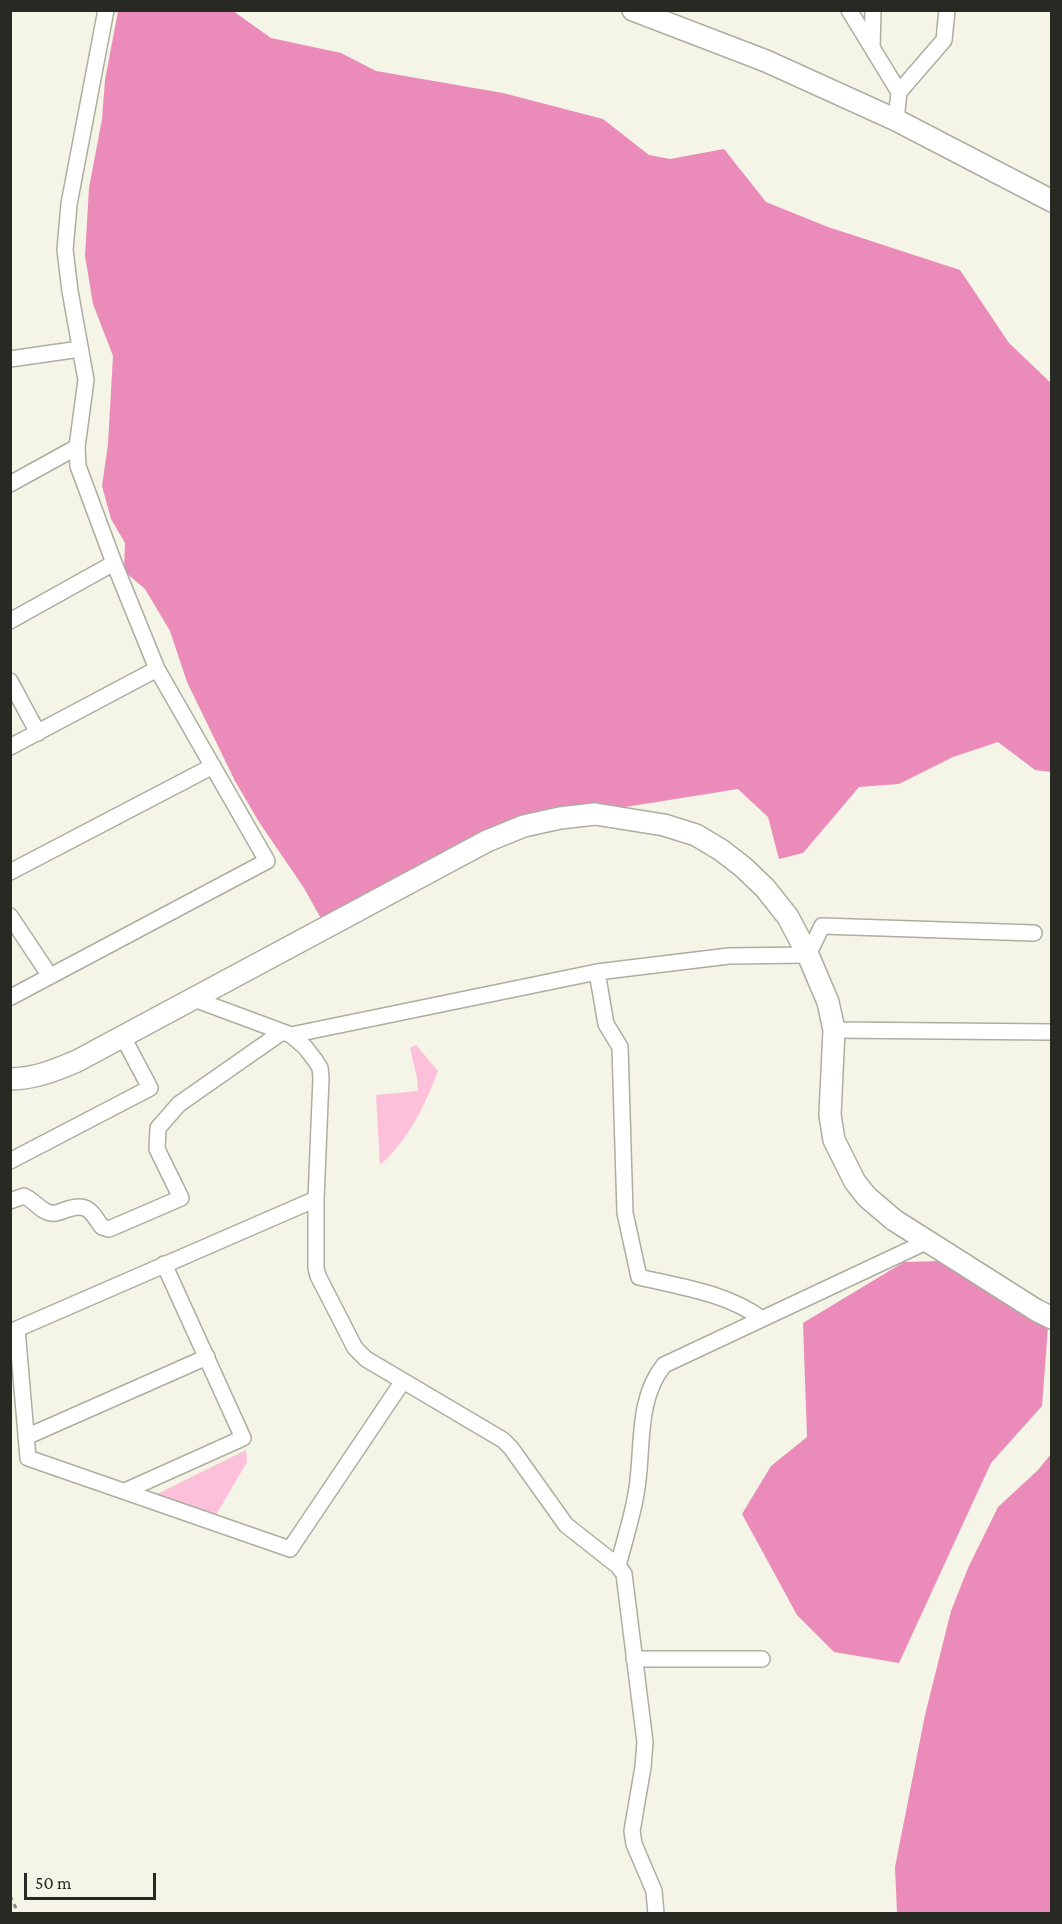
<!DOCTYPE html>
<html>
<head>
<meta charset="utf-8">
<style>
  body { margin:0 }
  #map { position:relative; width:1062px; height:1924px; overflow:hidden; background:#f4f5e7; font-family:"Crimson Pro",serif }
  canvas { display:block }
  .frame { position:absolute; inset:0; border:12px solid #282923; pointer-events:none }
  .scale { position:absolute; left:24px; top:1873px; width:132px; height:27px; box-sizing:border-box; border:3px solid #282923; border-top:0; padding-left:8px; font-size:18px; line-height:21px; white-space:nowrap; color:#282923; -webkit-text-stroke:4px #f4f5e7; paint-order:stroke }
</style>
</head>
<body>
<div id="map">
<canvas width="1062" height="1924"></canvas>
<div class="frame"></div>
<div class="scale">50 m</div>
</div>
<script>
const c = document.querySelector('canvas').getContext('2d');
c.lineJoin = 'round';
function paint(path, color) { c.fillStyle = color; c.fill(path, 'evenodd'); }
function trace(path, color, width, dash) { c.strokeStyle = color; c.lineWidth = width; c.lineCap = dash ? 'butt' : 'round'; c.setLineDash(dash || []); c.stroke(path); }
const green = new Path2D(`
  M416 1045 438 1071C425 1105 408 1141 380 1165L376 1095 418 1091 417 1078 410 1048Z
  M246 1450 247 1462 212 1522 147 1499Z`);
const forest = new Path2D(`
  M118 11H233L271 38 341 53 376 71 503 93 603 119 649 155 670 159 724 149 766 202 828 227 960 270 1009 343 1051 383V772L1035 770 998 742 953 757 899 784 859 787 803 853 779 859 768 817 738 789 569 816 324 924 304 888 259 822 235 781 187 682 170 631 145 589 124 571 125 543 111 519 102 486 108 444 113 356 93 304 85 256 89 188 102 119 105 80Z
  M940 1261 1048 1327 1042 1406 991 1463 899 1663 834 1652 797 1615 742 1514 771 1466 807 1437 803 1323 904 1262Z
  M1051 1454V1913H897L895 1867 925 1715 951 1611 968 1568 998 1507 1038 1470Z`);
const path = new Path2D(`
  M10 1896 19 1914`);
const street = new Path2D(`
  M849 10 899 92 896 120
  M872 48 873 10
  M899 92 944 40 947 10
  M10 359 80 349
  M10 484 77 447
  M10 621 114 563
  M10 681 38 733
  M10 747 157 669
  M10 872 213 766
  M10 916 50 976
  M597 972 606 1024 620 1047 625 1213 639 1277C681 1287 727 1293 762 1319
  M11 997 267 861 157 669 114 563 78 466 77 447 86 380 70 291 65 250 69 204 106 10
  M194 999 291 1035 305 1047 315 1060 320 1068 321 1078 316 1199V1268L318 1276 355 1348 366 1359 503 1440 511 1448 566 1525 618 1566 624 1574 645 1742 643 1767 632 1831 634 1844 654 1891 656 1914
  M834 1030 1052 1032
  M291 1035 597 972 729 956 808 955 822 926 1034 933
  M10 1161 150 1088 123 1037
  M316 1199 17 1329 28 1458 290 1549 403 1381
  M10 1201 24 1196C34 1200 41 1212 51 1213 56 1214 60 1212 65 1210 87 1202 90 1210 102 1227L109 1229 181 1198 157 1149 158 1128 179 1104 282 1032
  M26 1437 207 1357
  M125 1491 243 1438 164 1264
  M618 1566C624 1542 632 1518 636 1494 644 1452 635 1401 664 1365L928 1241
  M634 1659H762`);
const secondary = new Path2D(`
  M633 10 766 61 896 120 1052 201
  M10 1079C34 1079 56 1070 77 1061L487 841 524 826 560 818 595 814 664 825 696 835 721 850 743 867 765 888 788 917 808 955 828 1002 834 1030 830 1115 834 1140 855 1182 867 1197 894 1220 1036 1310 1052 1318`);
paint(green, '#fcc0da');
paint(forest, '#eb8bb9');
trace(street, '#adaea1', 18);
trace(secondary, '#adaea1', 24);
trace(path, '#8a8b81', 3, [4.5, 4.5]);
trace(street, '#fff', 15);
trace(secondary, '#fff', 21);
</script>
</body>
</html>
